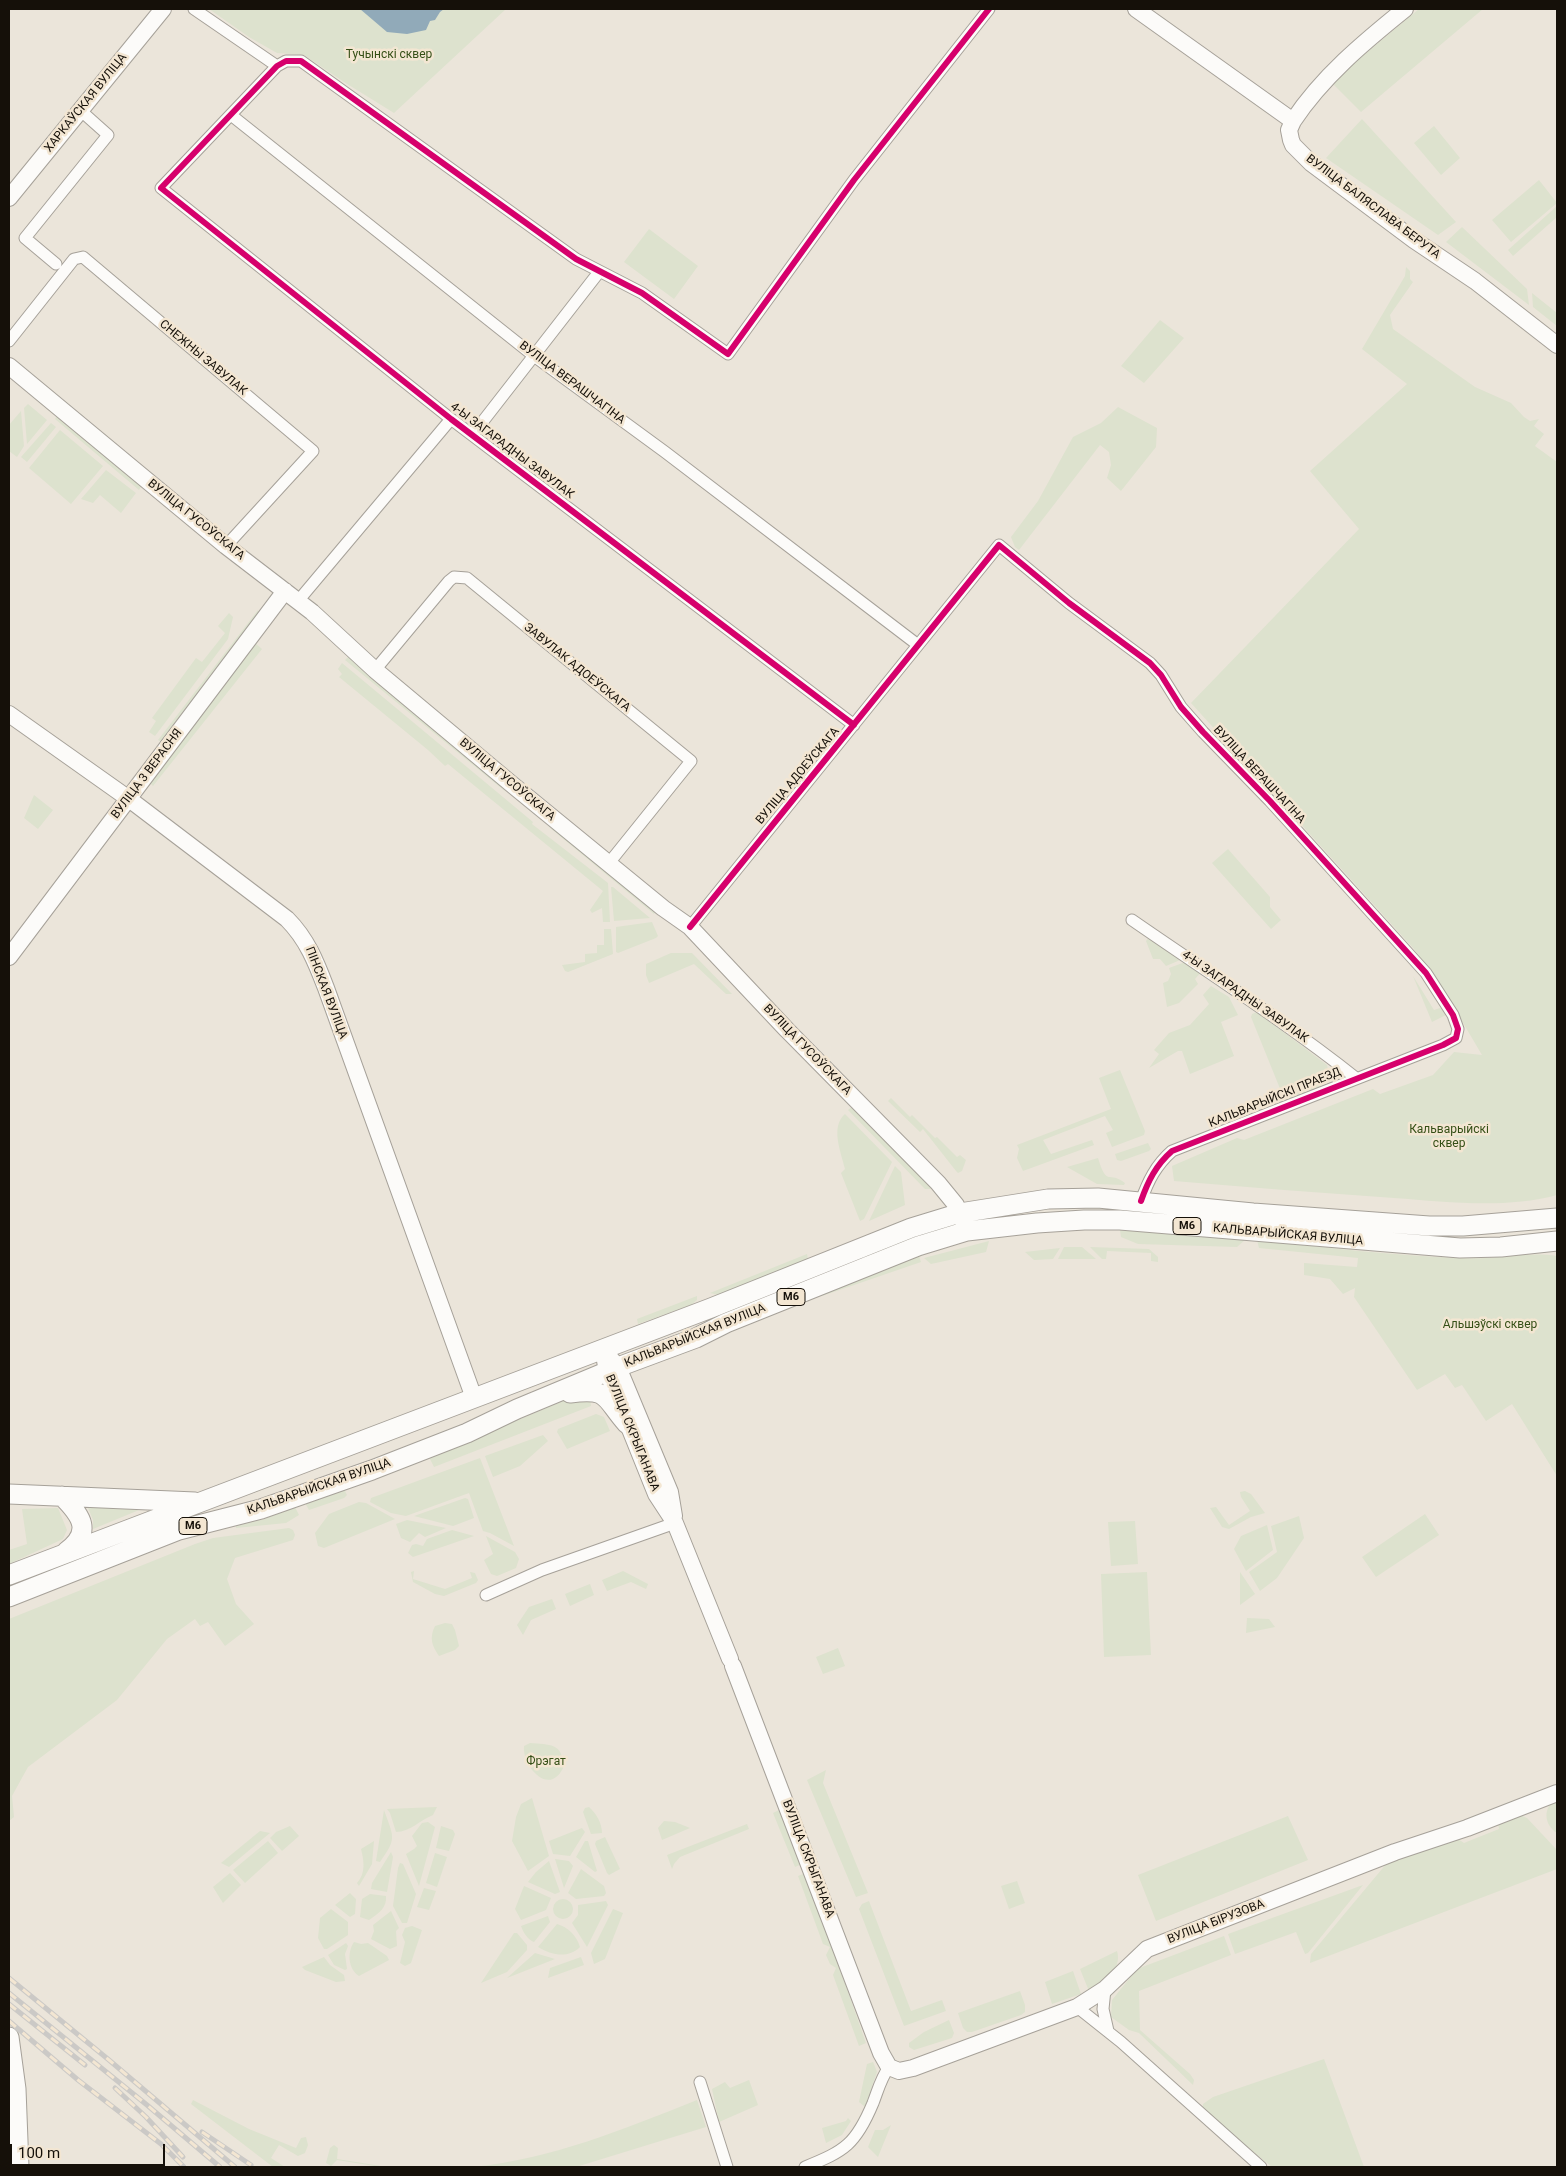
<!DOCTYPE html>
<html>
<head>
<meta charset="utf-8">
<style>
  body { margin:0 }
  #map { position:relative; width:1566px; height:2176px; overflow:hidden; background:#ebe5da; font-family:Roboto,sans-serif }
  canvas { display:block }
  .frame { position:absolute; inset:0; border:10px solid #151009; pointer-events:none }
  .scale { position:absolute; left:10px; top:2144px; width:155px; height:22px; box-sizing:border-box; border:2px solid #151009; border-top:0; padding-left:6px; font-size:15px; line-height:18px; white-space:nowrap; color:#151009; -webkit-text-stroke:4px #f3e6d2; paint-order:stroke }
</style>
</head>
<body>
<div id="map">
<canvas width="1566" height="2176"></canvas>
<div class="frame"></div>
<div class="scale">100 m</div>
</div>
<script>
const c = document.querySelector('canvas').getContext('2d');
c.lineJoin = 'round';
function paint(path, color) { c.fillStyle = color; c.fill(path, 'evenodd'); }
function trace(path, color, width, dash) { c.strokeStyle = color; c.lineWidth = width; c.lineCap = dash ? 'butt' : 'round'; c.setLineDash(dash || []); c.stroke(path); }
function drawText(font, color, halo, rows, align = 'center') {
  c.font = font + ' Roboto,sans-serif'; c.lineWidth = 5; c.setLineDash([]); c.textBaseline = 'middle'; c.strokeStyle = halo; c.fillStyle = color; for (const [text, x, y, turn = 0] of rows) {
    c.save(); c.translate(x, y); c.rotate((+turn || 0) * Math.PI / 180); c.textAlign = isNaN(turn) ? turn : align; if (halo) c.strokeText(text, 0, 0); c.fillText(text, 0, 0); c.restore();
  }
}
const green = new Path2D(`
  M209 9H506L394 113 344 82 304 55 277 53 249 37Z
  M1419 9H1483L1361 112 1334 85 1336 78Z
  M1362 119 1456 222 1438 235 1326 158Z
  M1434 126 1460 158 1441 175 1414 143Z
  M1539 180 1557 203 1511 242 1492 220Z
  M1557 206V217L1513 256 1508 250Z
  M1462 227 1527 289 1529 305 1446 242Z
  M649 229 698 266 674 299 624 262Z
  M1406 267 1410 271V279L1413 282 1390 315 1393 329 1475 387 1511 403 1524 417 1530 421 1539 419 1534 426 1544 434 1535 446 1557 462V1195C1505 1209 1448 1202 1394 1198 1321 1193 1247 1187 1174 1181L1172 1166 1237 1138 1244 1140 1373 1089 1380 1094 1433 1075 1454 1052 1482 1055 1446 994 1414 949 1191 703 1359 529 1310 471 1407 384 1362 349 1405 276Z
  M1532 293 1557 313V326L1533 307Z
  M1160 320 1184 338 1144 383 1121 366Z
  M28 404 47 420 27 444 24 408Z
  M1118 407 1157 428 1156 447 1121 491 1107 478 1111 465 1109 452 1100 445 1019 550 1015 547 1011 537 1038 501 1073 437 1101 423Z
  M21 411 24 446 17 457 9 451V425Z
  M57 416 142 485 139 490 55 419Z
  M51 423 56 427 27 462 21 457Z
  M60 430 103 466 71 504 29 468Z
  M106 470 136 493 121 513 100 495 93 503 81 499Z
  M258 610V614L163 743 158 740Z
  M229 613 233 617 228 639 155 736 149 732 156 721 152 718 196 658 202 662 225 633 218 626Z
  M254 642 262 649 153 786 150 783Z
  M349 656 494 777 506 792 345 660Z
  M342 663 533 822 532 824 608 883 610 922H603L602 908 592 913 590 910 603 891 448 764 445 766 428 750 339 677 342 674 338 669Z
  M34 795 53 810 38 829 24 818Z
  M549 827 564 835 656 911 654 914Z
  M1228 849 1270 897V907L1281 920 1271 929 1212 863Z
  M611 887H613L650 918 614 921Z
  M652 922 658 936 656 938 618 953 616 952V927Z
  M604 929H611L613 954 568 972 565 971 562 965 585 962V954L597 953V945H604Z
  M1149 937 1185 958 1166 966 1160 959H1153L1146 941Z
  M671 953H692L732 994H726L694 964 649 983 646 975V964Z
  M1188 961 1202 971 1195 979 1198 984 1179 1003 1167 1007 1163 983 1168 981 1171 974 1169 968Z
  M1413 976 1434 1010 1440 1008 1443 1009 1446 1015 1432 1022Z
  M1211 986 1229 997 1238 1015 1221 1022 1234 1056 1190 1074 1182 1051H1178L1149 1068 1159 1054 1154 1050 1169 1033 1190 1025 1209 1004 1203 995Z
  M1257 1012 1327 1065C1335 1089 1302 1094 1285 1101L1251 1017 1252 1014Z
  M1120 1070 1145 1131 1144 1135 1112 1147 1106 1133 1113 1130 1105 1116 1043 1140 1051 1154 1092 1140 1094 1145 1023 1171 1017 1158 1019 1149 1017 1145 1111 1109 1099 1078Z
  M891 1098 910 1117 912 1115 935 1138 937 1137 957 1157 960 1155 966 1160 962 1171 958 1173 956 1171 923 1129 920 1132 888 1101Z
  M853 1106 930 1186 931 1189H925L848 1110Z
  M845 1114 892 1162 864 1219 860 1221 841 1173 845 1169C841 1152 830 1127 845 1114Z
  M1148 1143 1151 1149 1149 1151 1121 1161 1117 1160 1115 1154Z
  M1098 1158C1107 1188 1109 1170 1125 1183L1124 1185 1097 1184 1067 1167Z
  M895 1166 901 1172 905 1205 869 1221Z
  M1120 1230 1245 1240 1237 1247 1138 1244 1121 1237Z
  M1257 1240C1325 1247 1394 1256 1462 1258 1494 1260 1526 1251 1557 1256V1476L1512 1404 1486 1421 1462 1385 1455 1388 1445 1374 1417 1390 1354 1297 1355 1288 1343 1294 1330 1279 1304 1275V1263L1357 1267 1358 1258 1259 1248Z
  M989 1241 986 1252 931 1264 924 1258Z
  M1064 1247H1082L1096 1259H1058Z
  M1090 1247 1149 1249 1158 1257V1262L1151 1261V1253L1107 1251 1106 1259H1102Z
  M1060 1248 1053 1259 1034 1260 1025 1252Z
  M807 1254 808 1259 718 1295 710 1293Z
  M919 1256 921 1262 822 1296 843 1284Z
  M697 1296V1300L691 1305 638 1324 637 1319Z
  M573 1397 590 1398 591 1406 434 1467 429 1457Z
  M596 1414 604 1417 610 1431 567 1449 557 1432 558 1429Z
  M543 1435 548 1441 520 1466 493 1477 485 1456Z
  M480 1458 514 1546 490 1533 483 1531 469 1493 406 1516 391 1513 370 1502 371 1498Z
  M344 1489 347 1495 344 1498 309 1510 305 1503Z
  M1245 1491 1251 1494 1265 1513 1251 1517 1229 1529 1222 1527 1210 1508 1216 1507 1229 1525 1250 1511 1241 1497 1240 1492Z
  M465 1498 468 1499 474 1518 453 1526 414 1516Z
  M359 1502 366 1503 395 1519 324 1548 318 1546 315 1533 329 1514Z
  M86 1503 144 1508 93 1529V1520Z
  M295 1507 299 1515 286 1523 236 1528V1526L265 1519Z
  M58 1508 67 1530 63 1539 9 1564V1550L27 1544 22 1509Z
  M1425 1514 1439 1535 1376 1577 1362 1557Z
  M1299 1516 1304 1538 1277 1578 1260 1591 1249 1572 1277 1552 1271 1526Z
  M407 1520 446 1528 425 1537 419 1533 410 1542 401 1538 396 1524Z
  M1135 1521 1138 1564 1111 1566 1108 1522Z
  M1267 1525 1273 1550 1246 1571 1234 1549 1241 1536Z
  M289 1528 293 1530 295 1535 293 1540 235 1558 227 1579 236 1604 254 1624 225 1646 208 1622 200 1626 195 1619 167 1639 117 1700 28 1767 12 1796 14 1817 9 1821V1619L195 1544 213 1538Z
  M452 1530 474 1536 413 1557 408 1553 412 1545 416 1544 423 1546 427 1539Z
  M486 1536 515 1552 519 1559 516 1568 497 1576 491 1574 484 1560 493 1554Z
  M414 1571 413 1579 445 1589 472 1578 470 1572 475 1573 478 1580 476 1583 444 1596 435 1594 413 1582 411 1572Z
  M623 1571 648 1584 646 1589 631 1582 607 1591 602 1580Z
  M1147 1572 1151 1655 1104 1657 1101 1574Z
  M1240 1572 1255 1594 1240 1605Z
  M590 1584 594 1595 570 1606 565 1594Z
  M552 1599 556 1609 531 1620 523 1635 517 1625 529 1607Z
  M1247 1618 1269 1619 1275 1627 1246 1633Z
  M445 1623 452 1624 455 1630 459 1646 455 1650 439 1656C432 1646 429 1638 435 1626Z
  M838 1648 845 1666 823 1674 816 1657Z
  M530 1743C549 1745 564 1742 563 1768 549 1797 522 1766 524 1746Z
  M826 1770 823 1783 868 1893 856 1897 807 1780Z
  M532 1798 549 1856 528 1871 512 1841 516 1817 521 1804Z
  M1557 1799V1833C1544 1825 1542 1807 1557 1799Z
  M437 1807 433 1815C420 1820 410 1832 396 1832L390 1813 387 1809Z
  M589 1807C596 1813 602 1823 602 1833L591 1834 583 1812 585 1808Z
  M781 1809 802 1864 795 1867 773 1813Z
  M384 1810C394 1838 397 1838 380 1862L376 1861Z
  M1520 1815 1527 1818 1557 1850V1869L1310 1963 1311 1954 1392 1857 1455 1837 1464 1843 1499 1829 1498 1821Z
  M1288 1816 1308 1860 1156 1921 1138 1875Z
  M664 1821 675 1822 690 1828 662 1840 658 1828Z
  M428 1822 435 1827 419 1886 406 1854 414 1849 417 1846 412 1836 422 1823Z
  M747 1824 749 1829 680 1857 674 1864 672 1869 667 1855Z
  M290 1826 299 1836 282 1851 270 1838 276 1832Z
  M441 1826 453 1830 455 1834 449 1851 436 1848Z
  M582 1828 585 1832 570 1856 553 1854 549 1841Z
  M260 1831 270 1833 229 1867 221 1863Z
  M605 1837 620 1869 609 1875 607 1873 595 1844 596 1841Z
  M268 1841 278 1853 245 1883 233 1870Z
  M374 1841 372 1864 359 1886 357 1883C366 1873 364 1861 361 1849Z
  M585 1841H588L597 1871 595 1872 576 1857Z
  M391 1852 393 1857 387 1892 371 1889 372 1883Z
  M435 1853 447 1857 437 1887 426 1883Z
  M555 1859 569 1861 573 1866 564 1888Z
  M549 1861 560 1892 555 1894 528 1882 536 1872Z
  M400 1863 403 1864 416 1894 407 1923H402L393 1906 398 1868Z
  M581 1869 604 1886 606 1893 604 1896 576 1899 568 1893Z
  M230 1873 241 1885 223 1903 213 1887Z
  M803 1874 809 1881 866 2043 859 2046 833 1975 836 1968 830 1964 826 1955 830 1947 823 1944 798 1876Z
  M1017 1881 1025 1903 1009 1909 1001 1886Z
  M1363 1885 1308 1953 1305 1954 1296 1932 1235 1954 1228 1934Z
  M524 1886 551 1898 546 1910 521 1920 515 1909Z
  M424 1888 436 1891 429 1910 417 1907Z
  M350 1893 356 1899 355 1914 350 1917 335 1905Z
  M370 1894 386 1896C387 1908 379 1913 369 1920L360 1917 362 1899Z
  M553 1909a10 10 0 1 1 20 0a10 10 0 1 1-20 0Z
  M606 1901 608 1905 587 1947 572 1923 578 1915V1905Z
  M869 1901 911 2011 942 2000 946 2011 904 2026 859 1909 862 1904Z
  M331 1909 348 1922V1935L327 1949H324L318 1938 320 1918Z
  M613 1909 623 1913 605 1959 594 1964 591 1953Z
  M391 1911 399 1928 396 1931 397 1946 390 1949 371 1939 374 1931 373 1925Z
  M548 1916 550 1922 534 1942C528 1940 523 1932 521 1926Z
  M557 1924C568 1927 577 1936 580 1947 568 1959 551 1955 538 1947Z
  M412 1926 422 1930 411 1963 405 1966 400 1963 405 1942 402 1935 405 1928Z
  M514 1933H517L527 1945V1950L507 1972 481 1983Z
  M1224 1936 1231 1955 1139 1991 1140 2030 1190 2074 1194 2080 1193 2085 1139 2033 1129 2030 1111 2017 1112 2000 1137 1969Z
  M354 1942 361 1944 368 1943 387 1956 389 1960 359 1976C348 1969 347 1952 354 1942Z
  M346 1943 348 1946 345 1954 347 1969 345 1970 334 1965 328 1955Z
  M1117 1951C1123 1970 1102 1982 1089 1991L1080 1969Z
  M535 1953 555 1959 507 1978Z
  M324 1957 330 1965 344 1975 345 1981 336 1982 305 1970 302 1967Z
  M581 1957 584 1965 548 1978 550 1968Z
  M1073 1971 1081 1994 1052 2004 1045 1982Z
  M1020 1991 1025 2005V2012L1021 2015 972 2032H967L963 2028 958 2013Z
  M949 2020 954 2033 952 2038 914 2050 909 2047V2043L924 2032Z
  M1324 2059 1364 2167H1272L1203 2111V2104L1213 2097Z
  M873 2062 877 2072 865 2107 859 2102 867 2064Z
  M749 2080 758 2105 719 2122 712 2089 725 2082 730 2088Z
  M193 2100 249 2129 296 2148 301 2138 306 2137 308 2145 305 2153 298 2156 279 2145 271 2158 285 2167H273L191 2104Z
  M697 2100 706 2127 576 2167H473C552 2159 624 2129 697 2100Z
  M848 2118 851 2121 842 2135 826 2143 822 2128 846 2121Z
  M891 2125 878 2157 868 2147 875 2130H883Z
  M334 2145 338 2148 337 2159 381 2166 409 2167H381L337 2160 331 2166 326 2163 330 2148Z`);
const water = new Path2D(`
  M360 9H444L440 12 435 20 430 21 426 30 407 34 387 32Z`);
const street = new Path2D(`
  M194 9 277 66
  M231 115 534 356 665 452 918 645
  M56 264 25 238 108 135 80 110
  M9 341 74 259 83 257 313 451 226 546
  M473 434 599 272
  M298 601 451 419
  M375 670 449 581 454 577 467 578 691 761 609 863
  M854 725 451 419 161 188 277 66 286 61H301L576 259 642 293 728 354 854 180 989 9
  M1132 920C1207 972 1284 1021 1356 1078
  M690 927 999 545 1069 603 1150 663 1161 675 1181 707 1203 732 1270 801 1426 973 1453 1015 1458 1029 1456 1038 1443 1045 1172 1151C1156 1165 1148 1181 1141 1201
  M486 1595 542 1570 675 1523
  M1105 1989 1103 2009 1108 2031
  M1077 2007 1121 2042 1261 2167
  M700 2082 727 2167
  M805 2167C845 2151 856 2144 873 2103 878 2090 881 2078 889 2067`);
const secondary = new Path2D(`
  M1136 9 1293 121 1289 130 1291 140 1293 145 1311 163 1414 240 1475 281 1557 345
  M1293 121C1322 77 1364 42 1405 9
  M9 198 163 9
  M9 366 226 546 312 612 375 670 515 787 663 908 690 927 787 1030 938 1183 956 1205 964 1224
  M9 714 129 799 287 919C307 939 316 962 326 988L474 1398
  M9 957 285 591
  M603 1349 607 1372 656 1494 675 1523 730 1659
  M611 1359 618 1367 670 1492 674 1516
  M733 1666 881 2053 889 2067 899 2071 913 2068 1077 2007 1105 1989 1147 1949 1395 1852 1467 1828 1557 1793`);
const primary = new Path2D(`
  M570 1393C610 1388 603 1397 627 1424
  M9 1494 195 1502
  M62 1496C82 1516 93 1532 66 1552
  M9 1575 711 1308 911 1228 960 1213 1048 1199 1098 1198 1253 1213 1429 1226H1463L1557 1218
  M9 1597 179 1530 261 1509 372 1470 467 1433 517 1409 618 1367 696 1338 726 1323 918 1246 967 1231 1037 1223 1084 1220H1120L1460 1248 1501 1247 1557 1241
  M9 2037 16 2089 19 2167`);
const rail = new Path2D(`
  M9 1978 109 2060 235 2167
  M9 1993 147 2105 220 2167
  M9 2004 85 2065
  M9 2021 78 2080 161 2144 184 2167
  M115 2088 146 2117 183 2157
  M202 2132 251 2165`);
const cycleway = new Path2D(`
  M854 725 451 419 161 188 277 66 286 61H301L576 259 642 293 728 354 854 180 989 9
  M690 927 999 545 1069 603 1150 663 1161 675 1181 707 1203 732 1270 801 1426 973 1453 1015 1458 1029 1456 1038 1443 1045 1172 1151C1156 1165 1148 1181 1141 1201`);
const shields = [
  [1187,1226,28],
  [791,1297,28],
  [193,1526,28]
];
const shieldNames = [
  ["М6",1187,1226],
  ["М6",791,1297],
  ["М6",193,1526]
];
const parkNames = [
  ["Тучынскі сквер",389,55],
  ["Кальварыйскі",1449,1130],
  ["сквер",1449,1144],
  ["Альшэўскі сквер",1490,1325],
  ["Фрэгат",546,1762]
];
const streetNames = [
  ["ХАРКАЎСКАЯ ВУЛІЦА",86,103,-51],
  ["ВУЛІЦА БАЛЯСЛАВА БЕРУТА",1373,207,37],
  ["СНЕЖНЫ ЗАВУЛАК",203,358,40],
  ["ВУЛІЦА ВЕРАШЧАГІНА",572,383,37],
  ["4-Ы ЗАГАРАДНЫ ЗАВУЛАК",512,451,37],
  ["ВУЛІЦА ГУСОЎСКАГА",196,520,39],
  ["ЗАВУЛАК АДОЕЎСКАГА",577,668,39],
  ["ВУЛІЦА 3 ВЕРАСНЯ",147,774,-53],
  ["ВУЛІЦА ВЕРАШЧАГІНА",1259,775,47],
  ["ВУЛІЦА АДОЕЎСКАГА",798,776,-50],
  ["ВУЛІЦА ГУСОЎСКАГА",507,780,40],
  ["ПІНСКАЯ ВУЛІЦА",326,993,69],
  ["4-Ы ЗАГАРАДНЫ ЗАВУЛАК",1245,997,35],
  ["ВУЛІЦА ГУСОЎСКАГА",807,1050,46],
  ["КАЛЬВАРЫЙСКІ ПРАЕЗД",1275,1098,-22],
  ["КАЛЬВАРЫЙСКАЯ ВУЛІЦА",1288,1235,5],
  ["КАЛЬВАРЫЙСКАЯ ВУЛІЦА",695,1336,-22],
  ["ВУЛІЦА СКРЫГАНАВА",632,1433,68],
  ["КАЛЬВАРЫЙСКАЯ ВУЛІЦА",319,1487,-19],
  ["ВУЛІЦА СКРЫГАНАВА",808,1859,69],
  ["ВУЛІЦА БІРУЗОВА",1216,1922,-21]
];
paint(green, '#dde2ce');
paint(water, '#91aab9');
trace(street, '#a6a199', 13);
trace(secondary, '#a6a199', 18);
trace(primary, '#a6a199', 21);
trace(street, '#fcfbf9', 11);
trace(secondary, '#fcfbf9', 16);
trace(primary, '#fcfbf9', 19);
trace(rail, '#cbc9c6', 5);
trace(rail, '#f3e6d2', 3, [9]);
trace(cycleway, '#d6006c', 6);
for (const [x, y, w] of shields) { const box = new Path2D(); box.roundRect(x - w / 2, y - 8.5, w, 17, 4); c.fillStyle = '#f3e6d2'; c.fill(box); trace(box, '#151009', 1); }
drawText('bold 11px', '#151009', null, shieldNames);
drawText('12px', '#354f16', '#f3e6d2', parkNames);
drawText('12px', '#151009', '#f3e6d2', streetNames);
</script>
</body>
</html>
